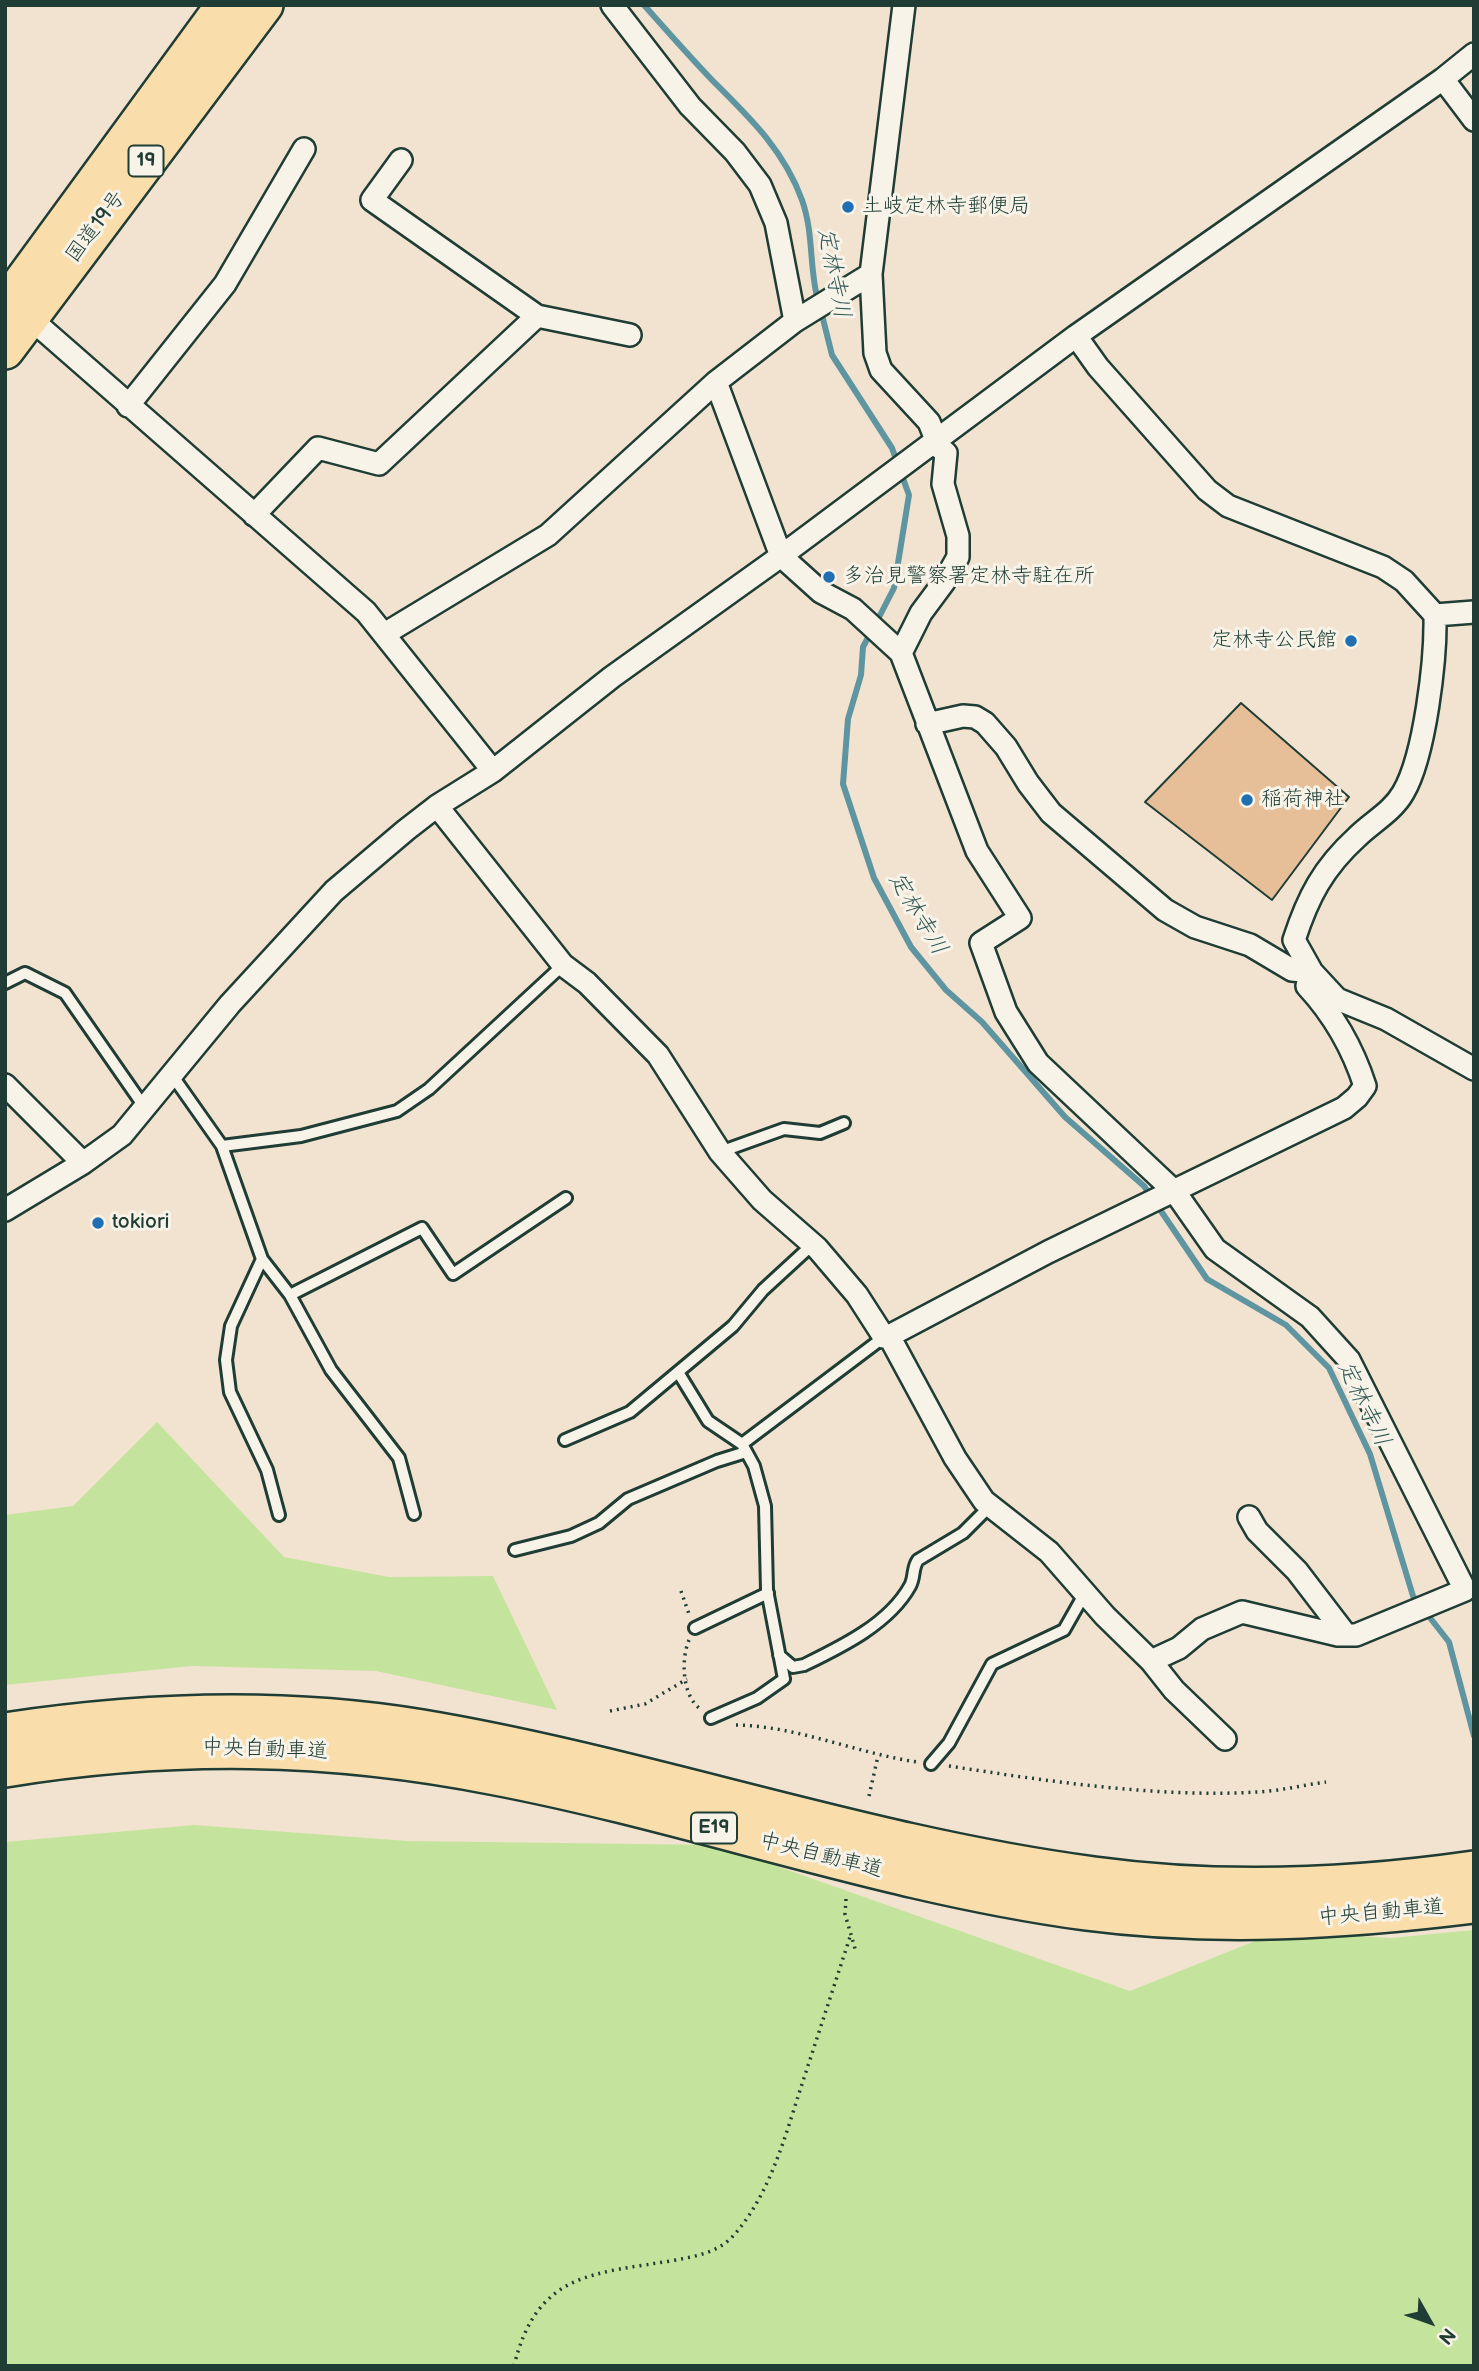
<!DOCTYPE html>
<html>
<head>
<meta charset="utf-8">
<style>
  body { margin:0 }
  #map { position:relative; width:1479px; height:2371px; overflow:hidden; background:#f2e3d0; font-family:"Balsamiq Sans",sans-serif }
  canvas { display:block }
  .frame { position:absolute; inset:0; border:7px solid #1f3d34; pointer-events:none }
  .north { position:absolute; left:1395px; top:2287px; width:70px; height:70px; -webkit-text-stroke:5px #f7f3e8; paint-order:stroke; rotate:130deg; font-size:19px; font-weight:700; line-height:28px; text-align:center; color:#1f3d34 }
  .north::after { content:''; display:block; margin:auto; width:24px; height:32px; background:#1f3d34; clip-path:polygon(50% 0,100% 100%,50% 72%,0 100%) }
</style>
</head>
<body>
<div id="map">
<canvas width="1479" height="2371"></canvas>
<div class="frame"></div>
<div class="north">N</div>
</div>
<script>
const c = document.querySelector('canvas').getContext('2d');
c.lineJoin = 'round';
function paint(path, color) { c.fillStyle = color; c.fill(path, 'evenodd'); }
function trace(path, color, width, dash) { c.strokeStyle = color; c.lineWidth = width; c.lineCap = dash ? 'butt' : 'round'; c.setLineDash(dash || []); c.stroke(path); }
function drawText(font, color, halo, rows, align = 'center') {
  c.font = font + ' "Balsamiq Sans","Klee One",sans-serif'; c.lineWidth = 6; c.setLineDash([]); c.textBaseline = 'middle'; c.strokeStyle = halo; c.fillStyle = color; for (const [text, x, y, turn = 0] of rows) {
    c.save(); c.translate(x, y); c.rotate((+turn || 0) * Math.PI / 180); c.textAlign = isNaN(turn) ? turn : align; if (halo) c.strokeText(text, 0, 0); c.fillText(text, 0, 0); c.restore();
  }
}
const green = new Path2D(`
  M157 1422 284 1557 389 1577 493 1576 557 1710 376 1671 192 1666 5 1685V1515L73 1506Z
  M194 1825 407 1841 717 1845 1130 1991 1280 1931 1391 1938 1474 1930V2366H5V1842Z`);
const stream = new Path2D(`
  M644 5C667 31 689 56 713 81 750 118 784 150 802 200 814 234 809 268 818 301
  M821 311 832 355 892 448 897 462
  M876 623 894 588 909 495 901 473
  M871 632 863 647 861 675 848 719 843 784 874 878 911 947 946 990 982 1022 1065 1117 1144 1186 1207 1279 1286 1325 1329 1368 1370 1454 1413 1596 1449 1642 1474 1736`);
const building = new Path2D(`
  M1241 703 1349 797 1272 900 1145 802Z`);
const path = new Path2D(`
  M681 1591 689 1614
  M689 1640C681 1659 682 1694 699 1708
  M610 1711 645 1704 687 1679
  M736 1725C797 1726 856 1753 917 1762
  M949 1766C1046 1781 1159 1798 1257 1792 1280 1791 1303 1785 1326 1782
  M869 1796 878 1756
  M846 1899 845 1914 856 1952
  M514 2366C537 2271 594 2274 676 2260 697 2256 719 2252 734 2235 771 2193 786 2133 803 2081 819 2032 835 1983 851 1934`);
const lane = new Path2D(`
  M5 983 25 973 65 993 145 1108
  M172 1075 222 1146 262 1259 290 1295 422 1228 453 1274 566 1198
  M222 1146 301 1136 397 1111 429 1089 563 965
  M720 1152 784 1129 820 1133 844 1123
  M262 1259 231 1326 226 1360 230 1392 267 1470 279 1515
  M290 1295 331 1370 399 1458 414 1514
  M678 1372 708 1421 742 1444 754 1466 765 1506 767 1590 784 1679 757 1698 711 1718
  M565 1440 630 1412 733 1326 763 1290 813 1244
  M742 1444 884 1337
  M515 1550 571 1536 599 1523 628 1499 717 1461 746 1452
  M695 1628 768 1593
  M779 1655 793 1667 804 1665C841 1647 889 1624 910 1586 915 1577 912 1568 918 1560L963 1533 990 1506
  M931 1764 949 1743 992 1664 1064 1630 1085 1593`);
const street = new Path2D(`
  M612 5 690 106 735 152 760 185 776 223 795 321
  M1443 79 1474 120
  M401 160 372 200 537 316
  M23 312 366 612 493 771
  M1076 336 1098 367 1207 490 1228 506 1383 567 1404 581 1435 615C1436 659 1425 756 1403 793 1392 812 1372 822 1357 837 1323 868 1308 897 1294 940L1312 972 1337 999 1386 1019 1474 1069
  M716 382 781 556 821 592 853 609 901 653 977 851 1020 918 981 943 1006 1012 1038 1063 1175 1192 1215 1249 1310 1317 1349 1360 1465 1590 1356 1635H1338L1242 1612 1202 1629 1179 1648 1151 1661
  M128 406 225 284 304 149
  M254 515 318 448 379 464 537 316 630 335
  M1435 615 1474 612
  M386 633 548 535 716 382 795 321 871 274
  M901 653 921 613 944 582 958 557V536L943 484 946 453 939 447 929 422 881 370 875 353 871 274 904 5
  M927 724 963 716 975 717 985 723 1006 747 1028 783 1051 813 1165 910 1195 927 1250 945 1292 970 1312 972
  M437 806 563 965 587 983 658 1055 720 1152 762 1200 817 1248 857 1295 884 1337 889 1336 955 1458 984 1501 1049 1552 1105 1616 1151 1661 1174 1690 1225 1739
  M5 1085 83 1163
  M5 1210 83 1163 122 1135 230 1004 334 891 406 830 437 806 493 771 612 677 781 556 1076 336 1443 79 1474 54
  M889 1336 1048 1252 1344 1108 1357 1097 1365 1086C1353 1049 1333 1014 1307 986
  M1249 1517 1257 1531 1297 1571 1346 1635`);
const highway = new Path2D(`
  M5 306 225 5
  M5 350 264 5
  M5 1732C144 1711 283 1706 422 1729 648 1767 866 1846 1094 1876 1219 1893 1349 1888 1474 1870
  M5 1768C172 1741 329 1743 496 1776 694 1814 885 1884 1086 1911 1215 1928 1345 1920 1474 1904`);
const markers = [
  [848,207,7,"#1f6fb2"],
  [829,577,7,"#1f6fb2"],
  [1351,641,7,"#1f6fb2"],
  [1247,800,7,"#1f6fb2"],
  [98,1223,7,"#1f6fb2"]
];
const shields = [
  [146,161,35],
  [714,1828,46]
];
const shieldNames = [
  ["19",146,161],
  ["E19",714,1828]
];
const poiNames = [
  ["土岐定林寺郵便局",862,207],
  ["多治見警察署定林寺駐在所",843,577],
  ["定林寺公民館",1337,641,"right"],
  ["稲荷神社",1261,800],
  ["tokiori",112,1223]
];
const streetNames = [
  ["国道19号",96,227,-53],
  ["中央自動車道",265,1750,2],
  ["中央自動車道",821,1856,14],
  ["中央自動車道",1381,1913,-5]
];
const waterNames = [
  ["定林寺川",833,273,79],
  ["定林寺川",917,914,59],
  ["定林寺川",1363,1404,64]
];
paint(green, '#c4e49d');
trace(stream, '#5e95a1', 6);
paint(building, '#e6be97');
trace(building, '#1f3d34', 2);
trace(lane, '#1f3d34', 16);
trace(street, '#1f3d34', 26);
trace(highway, '#1f3d34', 42);
trace(path, '#1f3d34', 3.5, [2, 5]);
trace(lane, '#f7f3e8', 10);
trace(street, '#f7f3e8', 21);
trace(highway, '#f9deab', 37);
for (const [x, y, r, color] of markers) { const dot = new Path2D(); dot.arc(x, y, r, 0, 2 * Math.PI); c.fillStyle = color; c.fill(dot); trace(dot, '#f7f3e8', 2.5); }
for (const [x, y, w] of shields) { const box = new Path2D(); box.roundRect(x - w / 2, y - 15.5, w, 31, 5); c.fillStyle = '#f7f3e8'; c.fill(box); trace(box, '#1f3d34', 2); }
drawText('bold 19px', '#1f3d34', null, shieldNames);
drawText('21px', '#1f3d34', '#f7f3e8', poiNames, 'left');
drawText('21px', '#1f3d34', '#f7f3e8', streetNames);
drawText('italic 23px', '#345a58', '#f7f3e8', waterNames);
</script>
</body>
</html>
